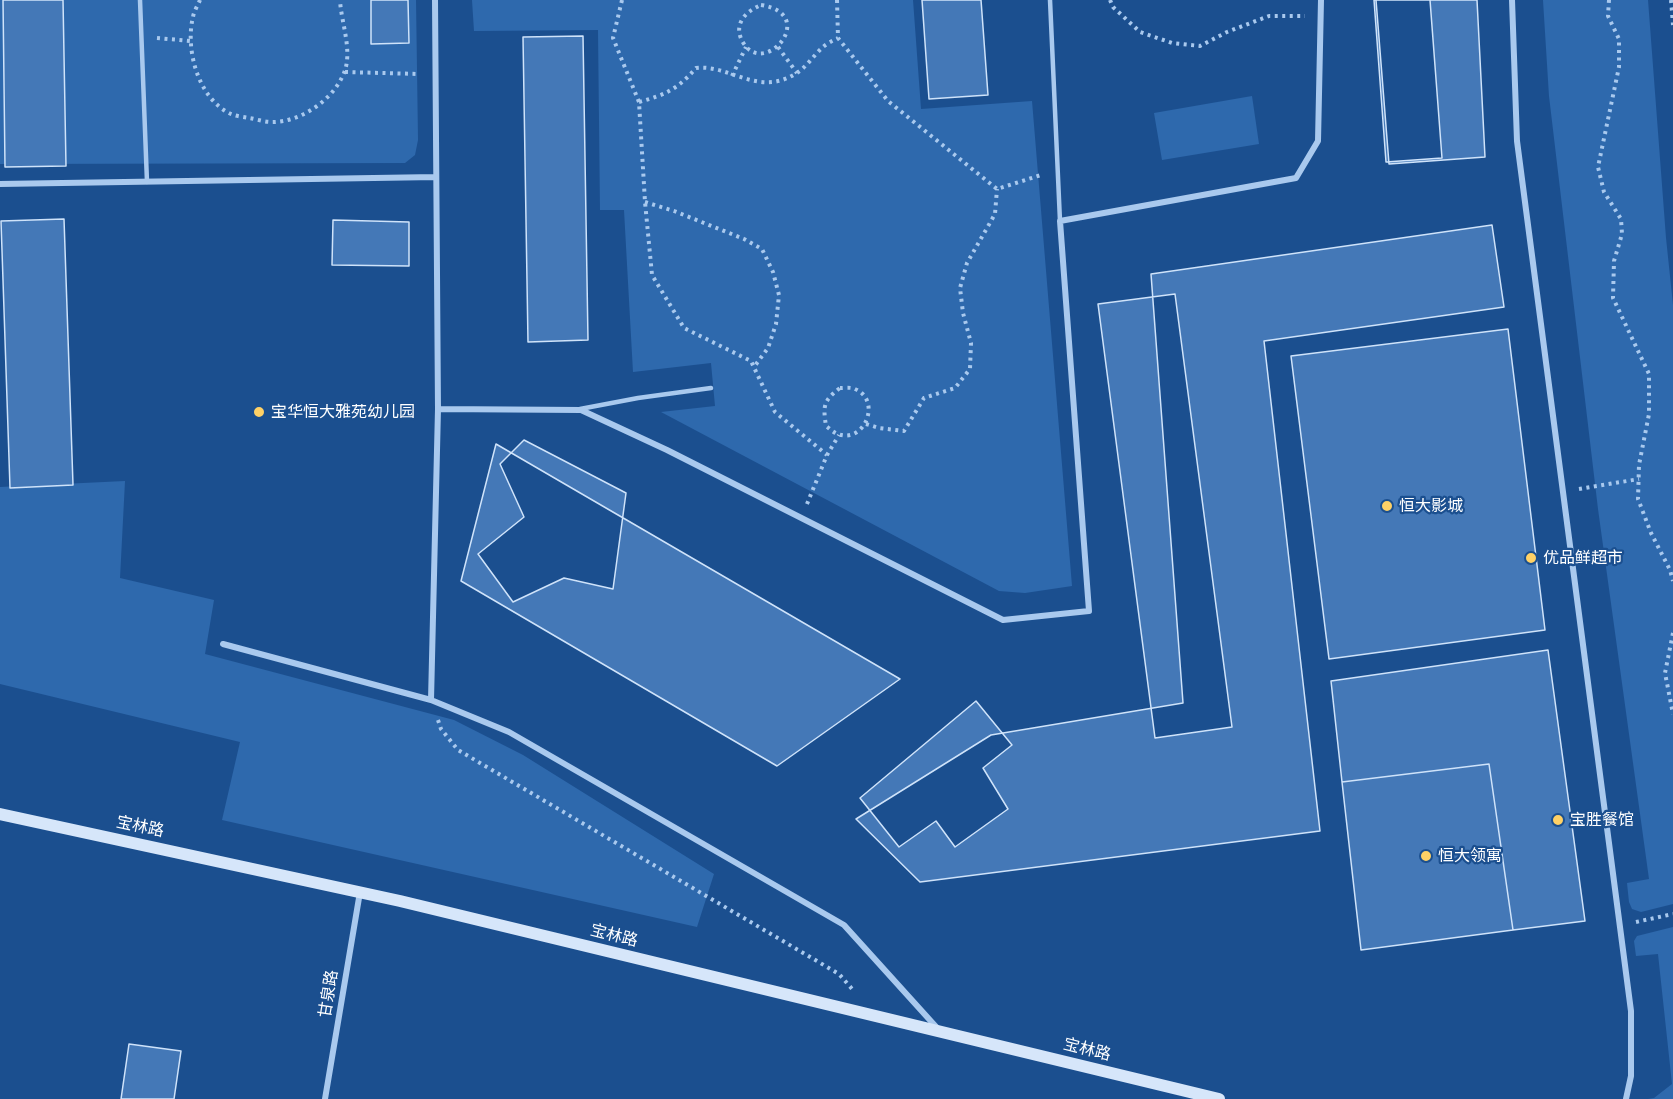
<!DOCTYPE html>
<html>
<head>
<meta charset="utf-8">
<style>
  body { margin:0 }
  canvas { display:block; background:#1b4f8f }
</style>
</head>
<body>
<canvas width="1673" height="1099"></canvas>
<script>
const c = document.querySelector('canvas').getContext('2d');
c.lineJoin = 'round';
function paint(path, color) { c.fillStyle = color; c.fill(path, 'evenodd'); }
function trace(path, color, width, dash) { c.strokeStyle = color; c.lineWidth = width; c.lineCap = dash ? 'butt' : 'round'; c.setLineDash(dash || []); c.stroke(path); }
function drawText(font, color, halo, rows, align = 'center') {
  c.font = font + ' Karla,"Noto Sans SC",sans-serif'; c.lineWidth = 4.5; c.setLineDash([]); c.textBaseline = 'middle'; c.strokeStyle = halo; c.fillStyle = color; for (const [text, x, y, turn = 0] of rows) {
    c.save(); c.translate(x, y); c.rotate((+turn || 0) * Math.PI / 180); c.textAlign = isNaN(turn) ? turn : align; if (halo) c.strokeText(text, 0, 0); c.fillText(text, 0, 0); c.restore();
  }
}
const green = new Path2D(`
  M0 0H416L418 140 415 155 405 163 0 164Z
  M472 0H913L921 109 1032 101 1072 586 1025 593 999 591 661 412 715 406 711 363 633 372 624 210H600L598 30 474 31Z
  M1543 0H1648L1666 238 1673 305V904L1641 912 1632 909 1629 902 1627 883 1649 879 1598 509 1549 96Z
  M1252 96 1259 144 1162 160 1154 113Z
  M125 481 120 578 214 600 205 654 454 720 523 755 714 874 697 927 222 820 240 742 0 684V487Z
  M1673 927V1099H1648L1654 1098 1672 1084 1658 954 1636 956 1634 941 1637 936Z`);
const building = new Path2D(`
  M3 0H63L66 166 5 167Z
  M371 0H408L409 43 371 44Z
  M922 0H981L988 95 929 99Z
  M1374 0H1430L1442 158 1386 162Z
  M1376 0H1477L1485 157 1389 164Z
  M583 36 588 340 528 342 523 37Z
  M64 219 73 485 10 488 1 221Z
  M333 220 409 222V266L332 265Z
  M1492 225 1504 307 1264 341 1320 831 920 882 856 819 991 735 1183 703 1151 274Z
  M1175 294 1232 727 1155 738 1098 304Z
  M1508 329 1545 630 1329 659 1291 356Z
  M524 440 626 493 613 589 564 578 513 602 478 554 524 517 500 464Z
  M496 444 900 679 777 766 461 581Z
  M1548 650 1585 921 1513 930 1489 764 1342 782 1331 681Z
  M976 701 1012 745 983 768 1008 809 955 847 936 821 899 847 860 798Z
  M1489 764 1513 930 1361 950 1342 782Z
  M129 1044 181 1051 174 1099H121Z`);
const path = new Path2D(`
  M200 0C198 5 194 11 193 17 185 49 198 99 231 114 236 116 243 117 249 118 256 119 264 122 272 122 301 122 333 100 344 73 353 51 341 22 340 0
  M622 0 613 38 639 102 645 202 652 275 684 328 751 361 775 412 827 455
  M837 0 838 38 888 101 997 189 1041 175
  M1110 0 1113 7 1140 32 1172 43 1200 46 1227 32 1269 16H1305
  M1609 0 1608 16 1619 39V67L1598 167 1604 192 1621 219 1622 234 1614 261 1613 298 1649 374V414L1639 465 1638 499 1651 533 1670 570 1673 581
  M1671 0 1673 25
  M761 5C819 14 766 77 744 44 732 26 744 12 761 5Z
  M157 38 191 41
  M778 47 797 73
  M345 72 419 74
  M732 76 746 47
  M639 102C665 95 678 89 696 68 729 64 758 97 795 74 806 68 813 56 822 48 826 44 832 41 838 38
  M645 202 674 211 744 239 762 249 773 272 779 295 776 324 768 348 754 367
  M840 388C844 388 851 387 855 389 882 400 865 444 838 434 834 433 830 429 826 426 823 406 823 401 840 388Z
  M866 424 879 428 904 431 924 398 955 388 970 369 971 343 963 313 960 288 967 263 995 214 997 189
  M1579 489 1639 479
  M807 504 827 455 839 435
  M1673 633 1665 673 1673 714
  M438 720 441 729 458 750 839 974 853 990
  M1636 922 1673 914`);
const lane = new Path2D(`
  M140 0 147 182
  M1050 0 1060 221
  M580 409 638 398 711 388`);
const street = new Path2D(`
  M1512 0 1517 141 1631 1011V1076L1626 1099
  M0 184 436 177
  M438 409 581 410 667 450 1003 620 1089 611 1060 221 1296 178 1318 141 1321 0
  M223 644 431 700 509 732 844 925 938 1029
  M431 700 438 409 435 0
  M325 1099 360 892`);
const secondary = new Path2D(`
  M0 814 400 901 1219 1099`);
const markers = [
  [259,412,6,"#ffd166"],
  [1387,506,6,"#ffd166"],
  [1531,558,6,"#ffd166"],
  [1558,820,6,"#ffd166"],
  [1426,856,6,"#ffd166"]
];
const poiNames = [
  ["宝华恒大雅苑幼儿园",271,412],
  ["恒大影城",1399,506],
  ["优品鲜超市",1543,558],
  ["宝胜餐馆",1570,820],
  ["恒大领寓",1438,856]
];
const streetNames = [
  ["宝林路",140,827,12],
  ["宝林路",614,936,14],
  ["甘泉路",329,994,-81],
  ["宝林路",1087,1050,14]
];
paint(green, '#2e69ad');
paint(building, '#4478b7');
trace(building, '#cfe3fa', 1.5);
trace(path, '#a9c9ee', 4, [3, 4.5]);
trace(lane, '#a9c9ee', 4.5);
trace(street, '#a9c9ee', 6);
trace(secondary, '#d6e6fa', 12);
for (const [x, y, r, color] of markers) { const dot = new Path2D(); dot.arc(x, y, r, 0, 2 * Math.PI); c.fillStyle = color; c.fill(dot); trace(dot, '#1b4f8f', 2); }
drawText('16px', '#fff', '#1b4f8f', poiNames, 'left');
drawText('16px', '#fff', '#1b4f8f', streetNames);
</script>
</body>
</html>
